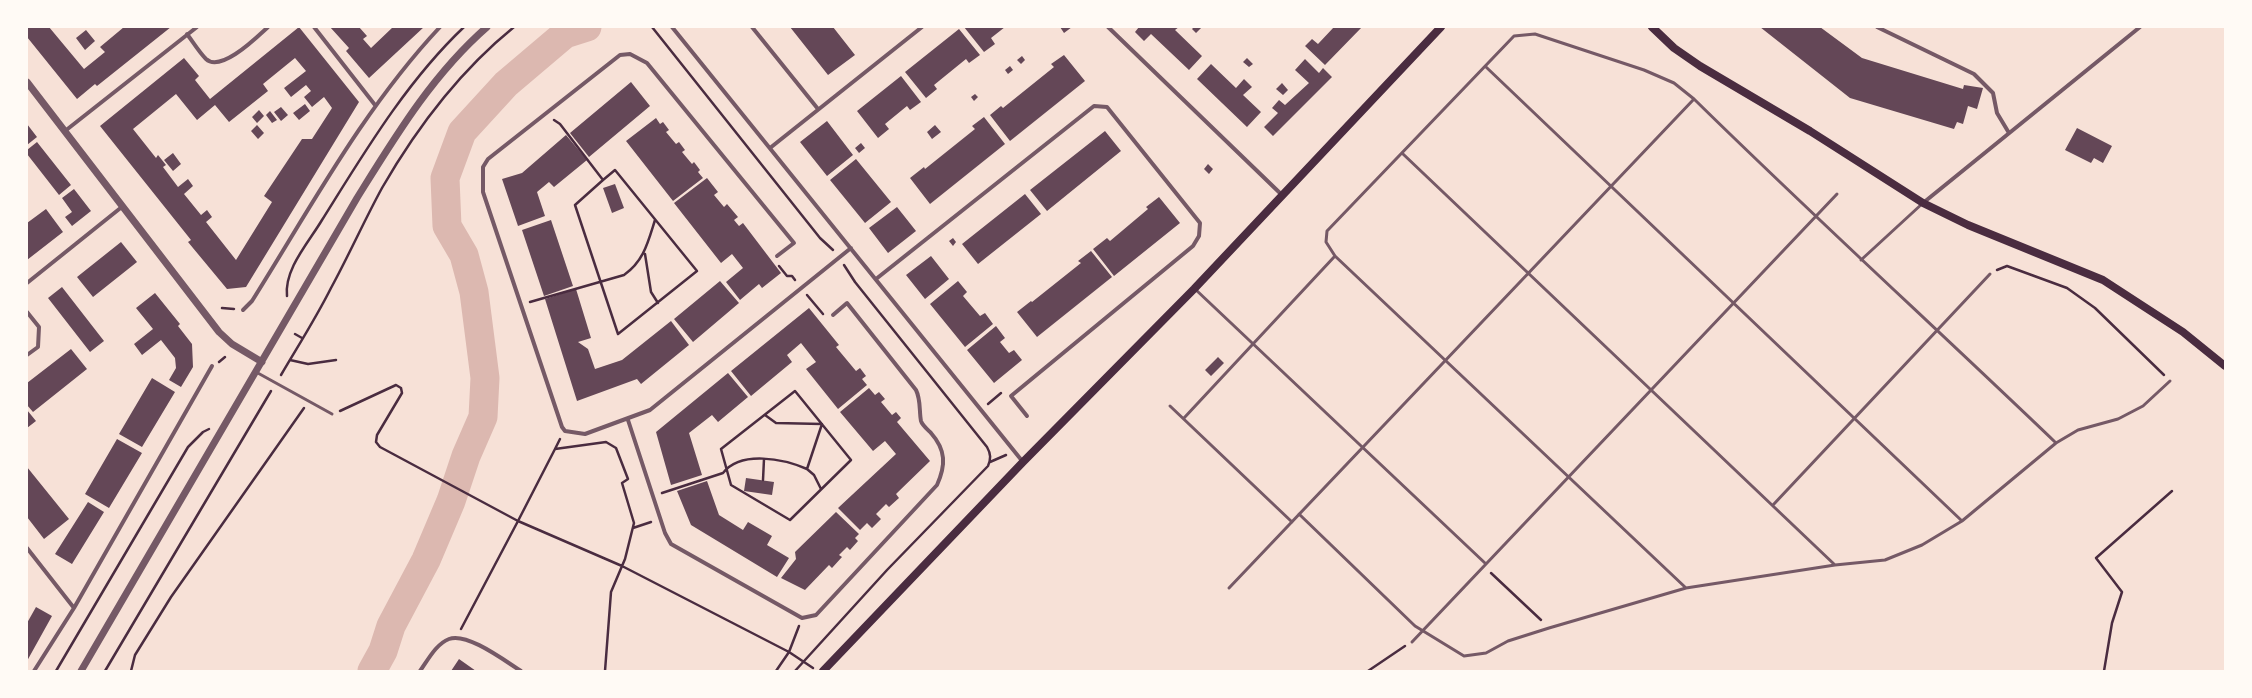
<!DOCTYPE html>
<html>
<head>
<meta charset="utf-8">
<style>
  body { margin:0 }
  #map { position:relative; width:2252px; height:698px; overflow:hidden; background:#f7e1d7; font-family:Lora,serif }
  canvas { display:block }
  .frame { position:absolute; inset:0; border:28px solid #fffaf5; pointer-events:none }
</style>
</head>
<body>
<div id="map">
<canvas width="2252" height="698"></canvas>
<div class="frame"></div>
</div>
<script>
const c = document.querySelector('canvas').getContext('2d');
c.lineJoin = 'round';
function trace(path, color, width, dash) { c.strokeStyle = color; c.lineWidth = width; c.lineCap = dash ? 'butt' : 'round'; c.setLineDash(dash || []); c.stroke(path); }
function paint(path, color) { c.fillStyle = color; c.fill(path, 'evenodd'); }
const river = new Path2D(`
  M372 671 383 651 391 626 426 560 451 501 466 456 483 417 485 378 474 292 464 255 447 226 445 178 462 132 506 84 565 34 587 27`);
const building = new Path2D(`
  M27 27H49L84 69 105 52 100 47 124 27H171L97 86 95 84 77 99 27 37Z
  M299 27 359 102 246 287 227 289 188 242 191 240 100 126 184 58 199 76 195 80 210 99ZM295 58 306 71 284 88 291 97 306 85 311 91 304 97 312 107 324 97 332 108 312 139H302L264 196 272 202 236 260 206 222 212 217 207 210 201 215 184 194 193 186 188 179 178 187 163 167 166 165 158 155 156 158 133 129 176 94 197 120 215 105 229 122 268 91 263 84Z
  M330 27H359L367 36 363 39 371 48 393 27H424L369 78 346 51 349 48Z
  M790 27H833L855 55 828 75Z
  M964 27H1005L991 38 995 44 984 52Z
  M1060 27H1072L1064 33Z
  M1139 27H1179L1175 30 1202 56 1189 70 1151 34 1144 41 1135 32Z
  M1194 27H1202L1196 33 1192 29Z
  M1334 27H1362L1325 65 1305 46 1312 39 1318 44Z
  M1760 27H1820L1862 58 1963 89 1964 85 1983 88 1977 109 1968 106 1963 124 1957 122 1954 129 1850 98Z
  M959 29 980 55 969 63 966 59 934 85 937 89 926 98 905 72Z
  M86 30 95 41 85 50 76 38Z
  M1064 55 1085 81 1010 141 990 115 1001 106 1003 108 1054 67 1051 64Z
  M1022 56 1025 60 1021 64 1017 60Z
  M1247 58 1253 64 1249 67 1243 62Z
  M1305 59 1319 73 1323 68 1332 77 1273 136 1264 127 1278 113 1272 108 1279 100 1285 105 1309 83 1295 70Z
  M1211 64 1236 88 1244 79 1252 87 1243 95 1261 112 1247 127 1197 79Z
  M1010 66 1013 70 1008 74 1005 70Z
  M901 76 921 102 910 110 907 106 885 124 889 129 878 138 857 111Z
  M631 82 650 106 589 157 570 133Z
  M1282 83 1288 90 1283 95 1276 89Z
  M975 94 978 97 974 101 971 97Z
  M305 104 310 111 299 120 293 113Z
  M281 107 288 115 281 121 274 112Z
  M259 110 264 116 257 123 252 117Z
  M270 111 277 120 272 123 266 115Z
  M984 117 1005 144 930 204 910 178 924 167 925 169 975 129 972 126Z
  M656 118 660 124 663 122 669 130 666 132 676 144 679 142 685 150 682 152 692 164 694 162 700 170 698 172 703 178 673 201 626 141Z
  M827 121 853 155 827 176 800 142Z
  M27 124 37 137 27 145Z
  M257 125 264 133 258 139 251 131Z
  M935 125 941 132 932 139 927 132Z
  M2077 128 2112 146 2103 163 2094 158 2091 163 2065 150Z
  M1105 131 1121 151 1047 211 1030 190Z
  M566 135 587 160 554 187 549 182 537 192 545 216 518 226 502 179 522 173Z
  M37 142 71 185 59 195 27 154V150Z
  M861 143 865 148 859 153 855 148Z
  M173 153 181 164 173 171 164 160Z
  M856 159 891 202 865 223 830 180Z
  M1208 164 1213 169 1209 174 1204 169Z
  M707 178 718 192 714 195 724 207 727 204 738 217 734 220 739 226 743 223 781 273 762 288 759 284 740 300 726 282 743 268 732 254 721 263 674 203Z
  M615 184 624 208 612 213 603 188Z
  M74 189 91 211 72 226 65 217 72 212 62 198Z
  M1025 194 1041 214 978 264 962 244Z
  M1159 197 1180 223 1114 276 1093 249 1107 238 1110 241 1148 209 1146 207Z
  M897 207 916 231 888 253 869 228Z
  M46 209 63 232 27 260V223Z
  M551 220 573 286 544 296 522 230Z
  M953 238 956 242 953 246 949 241Z
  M121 242 137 262 93 297 77 277Z
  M1091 251 1112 277 1037 337 1017 312 1031 301 1032 302 1081 263 1078 261Z
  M931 256 949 279 925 299 906 275Z
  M720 281 739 303 693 342 674 319Z
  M958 281 967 292 963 296 980 316 985 313 993 324 965 347 930 304Z
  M62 287 104 341 90 352 48 298Z
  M576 289 591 338 578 342 588 349 595 369 622 360 671 321 689 345 641 384 637 379 577 401 545 299Z
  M155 293 180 324 178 326 192 344 193 367 181 387 169 380 176 368 175 358 161 340 142 355 134 344 153 329 136 308Z
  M809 308 839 345 836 347 856 371 860 368 866 376 862 379 867 385 838 409 806 369 816 362 801 343 787 355 792 362 751 396 731 371Z
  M996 326 1005 338 1000 342 1009 353 1014 350 1022 360 994 383 967 350Z
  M71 349 87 369 33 412 27 405V383Z
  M1218 357 1224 363 1211 376 1205 370Z
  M728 373 748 397 718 422 712 415 689 433 702 475 671 485 656 432Z
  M152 378 175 392 142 447 119 434Z
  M869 388 875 395 879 392 885 399 881 402 892 415 896 412 901 418 897 422 930 461 896 494 899 498 889 507 886 504 876 514 881 519 872 528 867 523 860 530 838 508 896 454 885 441 873 451 840 412Z
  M27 410 36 421 27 428Z
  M117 439 142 453 109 508 85 494Z
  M27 467 69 519 44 539 27 517Z
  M746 478 774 482 772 495 744 491Z
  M707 481 719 515 743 530 748 522 772 536 767 545 789 558 777 577 691 525 677 491Z
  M88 502 104 512 72 564 55 554Z
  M836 512 859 534 855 538 858 541 850 550 847 547 839 555 842 557 832 568 829 565 805 590 781 578 796 559 795 552Z
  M36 607 52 616 27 661V623Z
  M459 659 476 671H451Z`);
const path = new Path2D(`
  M652 27 820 238 833 250
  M554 120 560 124 603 180 575 205 618 334 697 271 615 170 603 180
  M645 254 651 292 658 303
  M779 266 787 276H792L795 280
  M1997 270 2007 266 2067 288 2095 308 2164 375
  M807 295 823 314
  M287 296C284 269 309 242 322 220 364 153 406 82 464 27
  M530 302 624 275C644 261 648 242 655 220
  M222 308 234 309
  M295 334 302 338
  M290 360 308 364 336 360
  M219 362 225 357
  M281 375C298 346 316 318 331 288 349 255 364 221 382 188 416 129 461 70 514 27
  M795 391 851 460 790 520 731 485 721 449Z
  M988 404 1001 393
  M340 411 396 385 401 388 402 393 377 435 376 442 380 447 518 521 555 449 606 442 616 448 628 479 622 483 634 523 625 559 611 592 605 671
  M765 415 776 423 822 424 807 469 814 475 821 489
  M555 449 560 439
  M990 462 1006 455
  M763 480 764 459
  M662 493 723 473C741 450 784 459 807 469
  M633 528 651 522
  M1491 573 1541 620
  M461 629 518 521 622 566 789 652 813 668
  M56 671 188 447 203 432 209 429
  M105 671 271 391
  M131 671 135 655 171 597 304 408
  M776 671 789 652 799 626
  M795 671 887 570 988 466C991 459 991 454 987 447L855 282 844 265
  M1368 671 1405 646
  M2104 671 2112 623 2122 592 2096 558 2172 491`);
const service = new Path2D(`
  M1486 67 1962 521
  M1403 154 1835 565
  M1335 256 1686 588
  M1861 260 1923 203
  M1195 289 1486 564
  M256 372 332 414
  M1170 406 1292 522
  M1184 418 1335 256 1326 242 1327 231 1514 36 1535 34 1644 70 1674 83 1694 99C1813 216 1936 328 2056 443
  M1773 505 1990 274
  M1299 514 1415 626 1464 656 1486 653 1508 641 1549 628 1686 588 1835 565 1885 560 1922 545 1962 521 2056 443 2078 430 2118 419 2143 406 2170 381
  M1229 588 1694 99
  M1412 642 1837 194`);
const minor = new Path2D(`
  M314 27 375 105
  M672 27 1023 462
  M752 27 818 109
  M1108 27 1282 195
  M1877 27 1974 74 1993 93 1997 113 2009 133
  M187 34C193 42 199 52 206 59 221 73 257 37 268 27
  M65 131 197 27
  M770 148 922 27
  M1923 203 2140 27
  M777 256 794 243 647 63 630 54 620 55 488 159 483 167V192L562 427 565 431 585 434 650 410 851 248
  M876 279 1094 106 1107 107 1200 223 1199 236 1193 246 1011 396 1027 416
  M27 283 123 206
  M243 310 252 301C311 207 364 108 440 27
  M27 312 39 327 38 347 27 355
  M628 420 665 533 671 544 802 618 816 615 937 485C946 465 946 450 931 433 928 430 922 425 921 421 919 411 921 400 916 390L847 303 833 315
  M27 548 74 608
  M34 671 74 608 212 366
  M420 671C428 660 436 644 449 639 467 632 505 661 521 671`);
const tertiary = new Path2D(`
  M27 82 219 332 232 344 262 362
  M81 671 357 198C395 137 432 75 487 27`);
const secondary = new Path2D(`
  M1652 27 1674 48 1700 66 1810 131 1923 203 1968 225 2103 280 2183 332 2225 366
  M823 671 1023 462 1194 289 1441 27`);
trace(river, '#dcb8b0', 29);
paint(building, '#644757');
trace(path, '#4a2c40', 2.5);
trace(service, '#755966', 3);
trace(minor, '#755966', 4);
trace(tertiary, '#755966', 7);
trace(secondary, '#4a2c40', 8);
</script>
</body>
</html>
